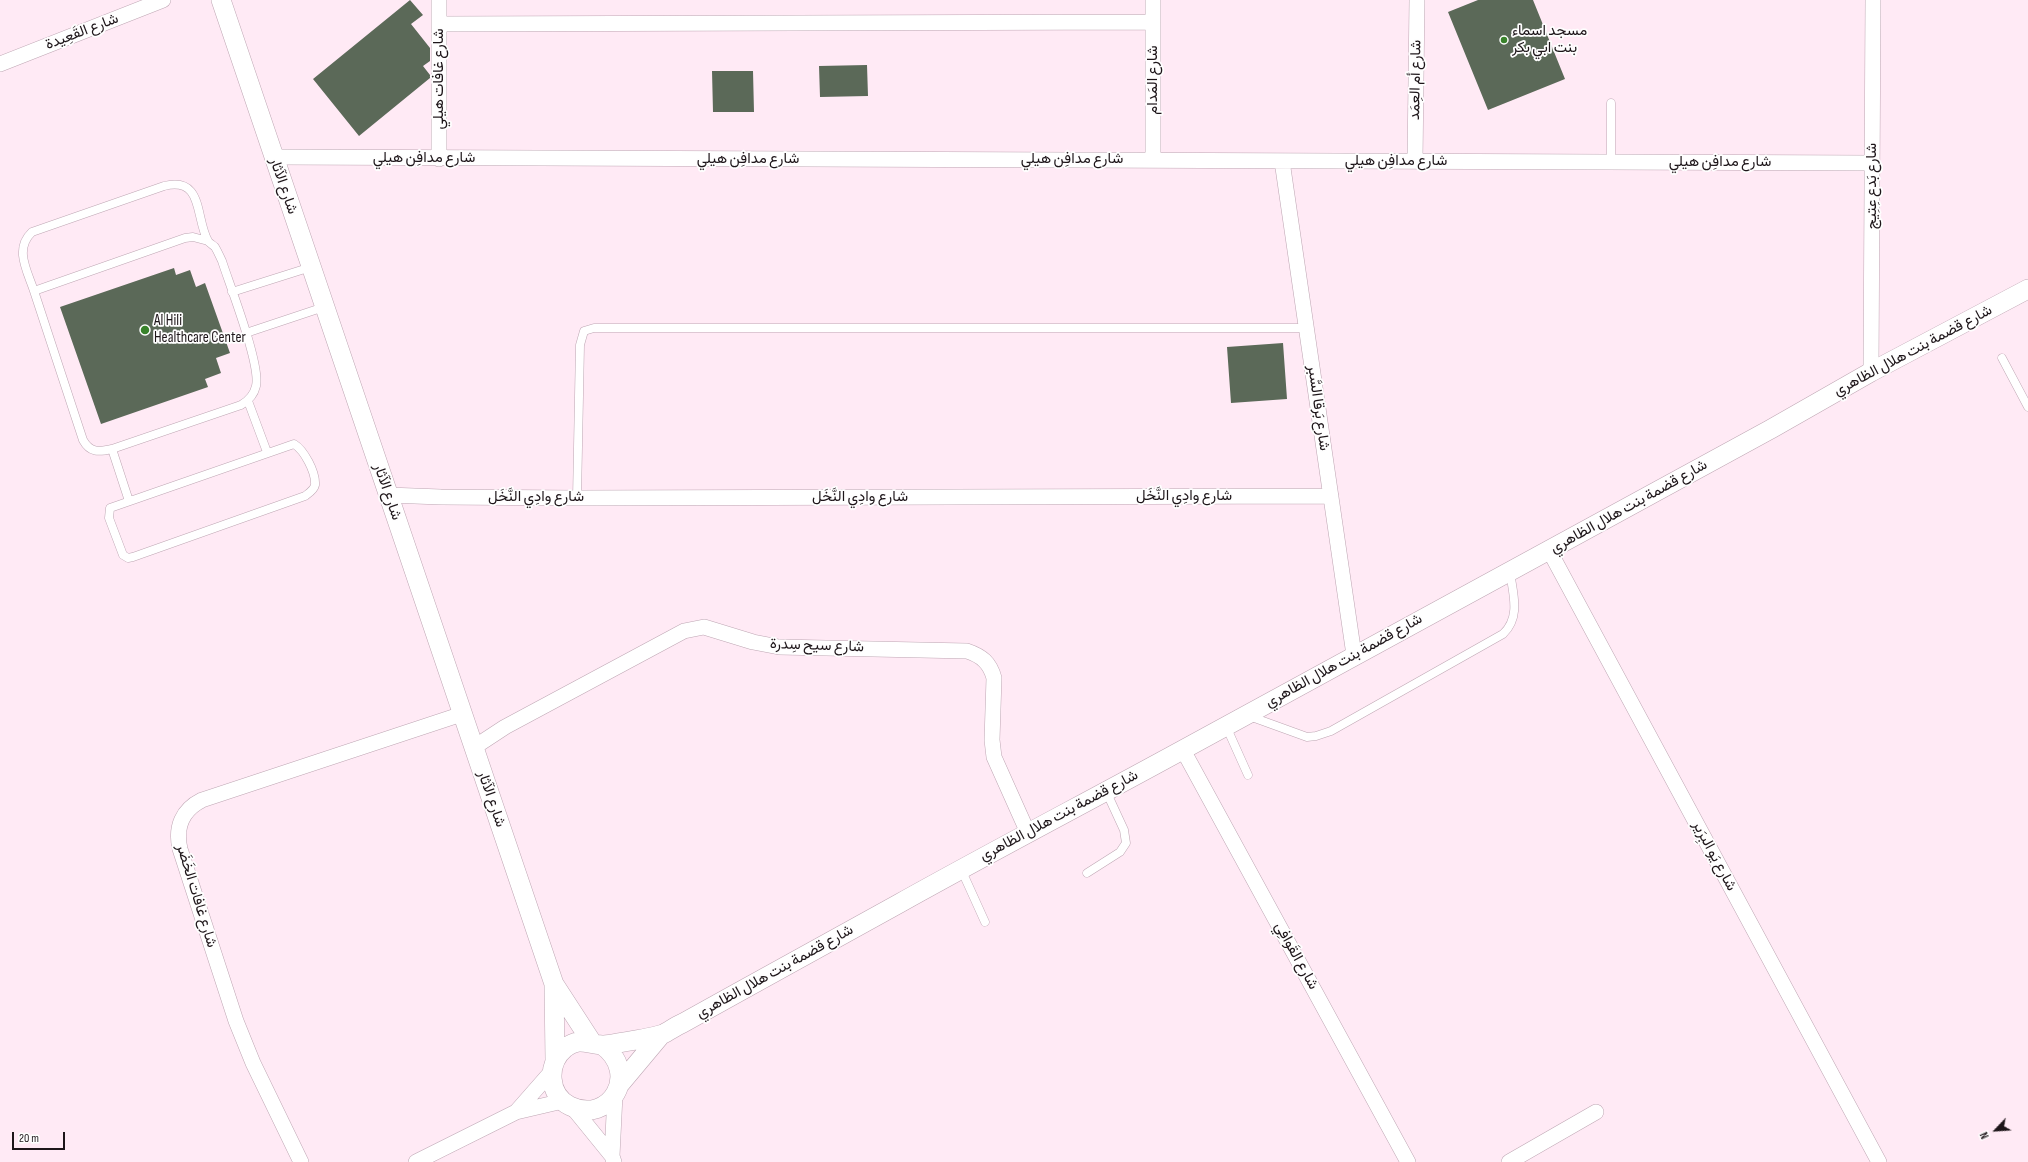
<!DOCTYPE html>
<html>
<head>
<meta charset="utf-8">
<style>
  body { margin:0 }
  #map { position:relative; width:2028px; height:1162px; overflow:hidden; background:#ffeaf5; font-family:"Sofia Sans Condensed",sans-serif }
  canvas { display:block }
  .north { position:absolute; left:1976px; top:1110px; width:40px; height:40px; -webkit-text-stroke:3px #fefefe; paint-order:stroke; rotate:245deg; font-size:11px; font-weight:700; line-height:16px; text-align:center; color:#1d1519 }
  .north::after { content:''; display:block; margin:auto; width:14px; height:18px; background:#1d1519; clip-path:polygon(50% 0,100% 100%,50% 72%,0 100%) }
  .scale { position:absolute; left:12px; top:1132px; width:53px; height:18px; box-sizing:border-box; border:2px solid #1d1519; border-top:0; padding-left:5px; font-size:12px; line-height:14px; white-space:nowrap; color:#1d1519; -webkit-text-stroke:3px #fefefe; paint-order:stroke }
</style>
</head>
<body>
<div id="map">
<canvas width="2028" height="1162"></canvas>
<div class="north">N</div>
<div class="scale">20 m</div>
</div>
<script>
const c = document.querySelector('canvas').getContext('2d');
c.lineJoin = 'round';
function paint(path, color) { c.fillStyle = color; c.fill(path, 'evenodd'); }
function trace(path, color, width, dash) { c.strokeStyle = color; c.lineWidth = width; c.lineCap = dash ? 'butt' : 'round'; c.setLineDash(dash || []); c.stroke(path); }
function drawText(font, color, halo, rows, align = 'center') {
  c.font = font + ' "Sofia Sans Condensed",Vazirmatn,sans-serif'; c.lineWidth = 3.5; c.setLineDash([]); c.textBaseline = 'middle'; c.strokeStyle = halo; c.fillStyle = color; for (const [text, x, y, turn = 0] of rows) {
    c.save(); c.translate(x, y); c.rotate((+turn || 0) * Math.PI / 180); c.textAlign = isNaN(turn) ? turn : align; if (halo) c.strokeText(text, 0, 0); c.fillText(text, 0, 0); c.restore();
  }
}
const building = new Path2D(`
  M410 0 423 15 411 24 430 48V61L423 66 430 75V78L359 136 313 79Z
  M1478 0H1533L1565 79 1488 110 1448 12Z
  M867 65 868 96 820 97 819 66Z
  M712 71H753L754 112H713Z
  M174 268 176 275 190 270 196 287 205 283 230 353 216 358 221 373 205 379 208 387 101 424 60 307Z
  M1283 343 1287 399 1231 403 1227 347Z`);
const service = new Path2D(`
  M1611 103V162
  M34 291C27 270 14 249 32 232L164 186C204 176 195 218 208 241 209 243 213 245 215 247 218 252 220 257 222 261 230 286 261 365 256 386 254 395 248 401 241 405L112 449C99 452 90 453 83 440L34 291 185 238 193 237 208 241
  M232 292 311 267
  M246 333 324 307
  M2002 358 2028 407
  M248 401 267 452
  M294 444C304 450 316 472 315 485 314 490 309 493 305 496L133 557 128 558 123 555 109 518 110 508Z
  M112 449 129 501
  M577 498 580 345 584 331 594 328H1306
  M1249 716 1307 737 1316 736 1331 731 1503 634C1521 617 1513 594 1510 572
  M1226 726 1248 775
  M961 869 985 922
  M1087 873 1120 852 1126 843 1124 830 1106 791`);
const minor = new Path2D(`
  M1153 0V159
  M439 24 1153 22
  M0 64 163 0
  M273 157 1872 163
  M439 159V0
  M1282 161 1354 655
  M1415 161 1417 0
  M1871 372 1873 0
  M388 495 441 497 577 498 1331 496
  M1549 550 1879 1162
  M473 748 505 727 684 631 704 627 753 642 779 647 967 651C982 656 990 663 994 678L992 740 994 757 1028 833
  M1183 750 1408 1162
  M573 1108 612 1156 614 1162
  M516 1112 552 1071
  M612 1156 615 1095
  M301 1162 253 1063 236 1021 180 849C175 827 182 810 202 800L462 714
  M416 1162 516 1112 563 1101
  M1509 1162 1596 1112`);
const tertiary = new Path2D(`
  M221 0 554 984 591 1041
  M554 984 555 1060
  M602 1045C641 1073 610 1125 570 1106 548 1095 546 1064 565 1048 580 1037 586 1044 602 1045 609 1045 655 1037 663 1034 669 1031 676 1026 683 1023 701 1013 719 1003 737 993 791 963 846 933 900 903 995 850 1091 800 1186 748 1381 641 1576 535 1771 429L1871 372 2028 289
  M620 1084 661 1035`);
const markers = [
  [1504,40,4,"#38822a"],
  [145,330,5,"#38822a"]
];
const poiNames = [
  ["مسجد اسماء",1512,31],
  ["بنت ابي بكر",1512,48],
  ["Al Hili",154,321],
  ["Healthcare Center",154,338]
];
const streetNames = [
  ["شارع القَعِيدة",82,32,-21],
  ["شارع غافات هيلي",439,79,-90],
  ["شارع المَدام",1153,80,-90],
  ["شارع أم العِمَد",1416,80,-89],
  ["شارع مدافِن هيلي",424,158],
  ["شارع مدافِن هيلي",748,159],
  ["شارع مدافِن هيلي",1072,159],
  ["شارع مدافِن هيلي",1396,161],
  ["شارع مدافِن هيلي",1720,162],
  ["شارع الآثار",283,186,71],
  ["شارع بَدع عِتِيج",1872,186,-90],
  ["شارع قضمة بنت هلال الظاهري",1913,351,-28],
  ["شارع بَرقا السَّبر",1318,408,82],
  ["شارع الآثار",387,492,71],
  ["شارع وادِي النَّخَل",1184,496],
  ["شارع وادِي النَّخَل",536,497],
  ["شارع وادِي النَّخَل",860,497],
  ["شارع قضمة بنت هلال الظاهري",1629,507,-29],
  ["شارع سيح سِدرة",817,646,2],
  ["شارع قضمة بنت هلال الظاهري",1344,661,-29],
  ["شارع الآثار",491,799,71],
  ["شارع قضمة بنت هلال الظاهري",1059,816,-28],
  ["شارع يَو البِرَير",1714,856,62],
  ["شارع غافات الخَضَر",196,896,73],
  ["شارع القَوافِي",1296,956,61],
  ["شارع قضمة بنت هلال الظاهري",775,972,-29]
];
paint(building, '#5b6958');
trace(service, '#bea6b3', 9);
trace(minor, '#bea6b3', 16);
trace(tertiary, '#bea6b3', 20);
trace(service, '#fff', 8);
trace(minor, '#fff', 15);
trace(tertiary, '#fff', 19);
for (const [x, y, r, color] of markers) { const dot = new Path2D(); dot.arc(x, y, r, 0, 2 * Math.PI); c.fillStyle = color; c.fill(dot); trace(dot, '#fefefe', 1.5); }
drawText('15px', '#1d1519', '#fefefe', poiNames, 'left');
drawText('15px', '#1d1519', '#fefefe', streetNames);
</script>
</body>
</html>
